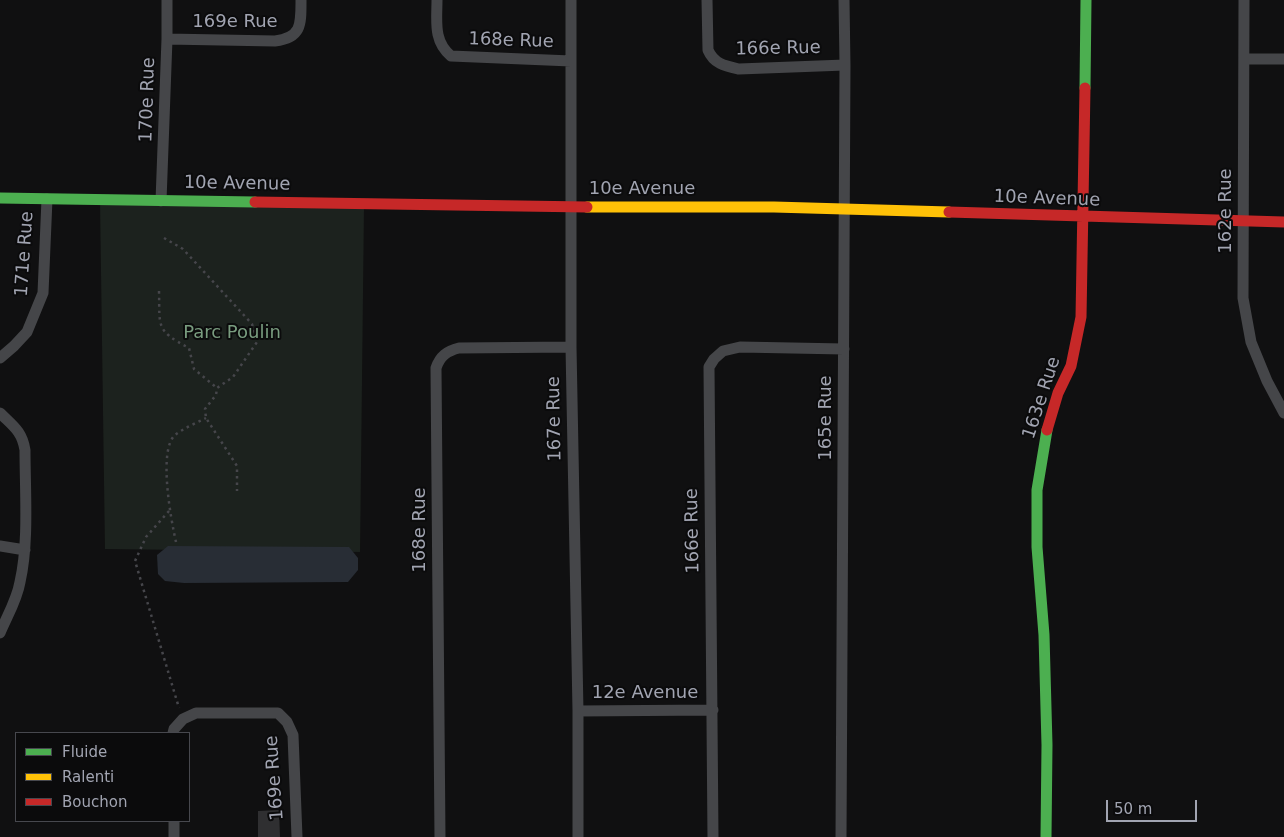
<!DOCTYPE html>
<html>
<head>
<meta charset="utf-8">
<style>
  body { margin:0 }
  #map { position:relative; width:1284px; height:837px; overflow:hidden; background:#101011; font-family:"DejaVu Sans",sans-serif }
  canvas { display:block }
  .legend { position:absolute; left:15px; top:732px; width:175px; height:90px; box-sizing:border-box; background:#0b0b0c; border:1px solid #47484e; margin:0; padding:6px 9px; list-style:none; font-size:15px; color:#a1a4b1 }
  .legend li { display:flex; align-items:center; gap:10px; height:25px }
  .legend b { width:25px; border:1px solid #47484e }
  .scale { position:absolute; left:1106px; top:800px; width:91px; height:22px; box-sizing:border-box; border:2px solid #a1a4b1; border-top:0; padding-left:6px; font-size:15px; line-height:18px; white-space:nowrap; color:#a1a4b1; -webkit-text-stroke:4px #0b0b0c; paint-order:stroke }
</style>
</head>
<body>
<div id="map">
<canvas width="1284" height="837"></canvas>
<ul class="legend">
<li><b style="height:6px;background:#4caf50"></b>Fluide</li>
<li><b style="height:6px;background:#ffc107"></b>Ralenti</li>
<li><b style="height:6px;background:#c62828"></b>Bouchon</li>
</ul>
<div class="scale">50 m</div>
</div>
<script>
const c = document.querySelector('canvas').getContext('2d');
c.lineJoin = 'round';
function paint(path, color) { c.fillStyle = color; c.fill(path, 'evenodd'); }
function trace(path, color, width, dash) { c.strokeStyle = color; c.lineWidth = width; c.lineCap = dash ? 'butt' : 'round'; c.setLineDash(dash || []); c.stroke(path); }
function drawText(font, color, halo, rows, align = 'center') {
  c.font = font + ' "DejaVu Sans",sans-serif'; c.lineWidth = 4; c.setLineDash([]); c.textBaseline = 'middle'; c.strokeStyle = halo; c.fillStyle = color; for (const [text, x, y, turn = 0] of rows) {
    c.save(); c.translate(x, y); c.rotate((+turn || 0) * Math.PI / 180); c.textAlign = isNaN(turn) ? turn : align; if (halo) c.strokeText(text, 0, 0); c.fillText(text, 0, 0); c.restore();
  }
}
const green = new Path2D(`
  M100 200 364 204 360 552 105 549Z`);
const water = new Path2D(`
  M168 546 349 547 358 558V570L348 582 184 583 165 581 158 574 157 555Z`);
const building = new Path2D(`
  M279 810 280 837H258V811Z`);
const path = new Path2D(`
  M164 238 183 249 252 324 257 342 233 377 217 388 216 395 205 409 206 418 237 466V491
  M159 291C160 327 155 330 189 348L194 369 217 388
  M169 511 146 537 135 561 179 708
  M176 542C171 520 158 450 175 435 184 428 196 423 206 418`);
const street = new Path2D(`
  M437 0C437 21 433 41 451 56L571 61
  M571 0V347L578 711V837
  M707 0 708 50C714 64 725 66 739 69L845 65
  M1244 0 1243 298 1251 342 1267 381 1284 413
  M167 39 275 41C302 38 301 24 301 0
  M1244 59H1284
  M161 201 167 39V0
  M0 358 14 346 27 332 43 293 47 199
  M0 413C13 426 22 431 25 450 25 491 29 543 20 582 17 600 7 616 0 633
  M0 546 25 550
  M578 711 713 710
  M173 733 174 729 183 719 196 713H278L287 722 293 735 297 837
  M174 821V837
  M440 837 436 368C440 356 447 351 459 348L571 347
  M713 837 709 367 714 359 723 351 740 347 844 349
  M841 837 845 65 844 0`);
const fast = new Path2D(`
  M1085 88 1086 0
  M0 198 255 202
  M1046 837 1047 745 1044 635 1037 547V490L1047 430`);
const slow = new Path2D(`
  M587 207H774L949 212`);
const jam = new Path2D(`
  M255 202 587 207
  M949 212 1284 222
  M1047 430 1058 393 1071 366 1081 317 1085 88`);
const streetNames = [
  ["169e Rue",235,22],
  ["168e Rue",511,41,2],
  ["166e Rue",778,49,-1],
  ["170e Rue",148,100,-88],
  ["10e Avenue",237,184,1],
  ["10e Avenue",642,189],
  ["10e Avenue",1047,199,2],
  ["162e Rue",1226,211,-90],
  ["171e Rue",25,254,-86],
  ["163e Rue",1042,398,-72],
  ["165e Rue",826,418,-90],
  ["167e Rue",555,419,-91],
  ["168e Rue",420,530,-90],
  ["166e Rue",693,531,-91],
  ["12e Avenue",645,693],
  ["169e Rue",275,778,-94]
];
const parkNames = [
  ["Parc Poulin",232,333]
];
paint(green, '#1c221e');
paint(water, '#282d35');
paint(building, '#2f2f31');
trace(path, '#46464b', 2.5, [2.5, 4]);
trace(street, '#454649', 11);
trace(fast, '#4caf50', 11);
trace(slow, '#ffc107', 11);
trace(jam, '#c62828', 11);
drawText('18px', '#a1a4b1', '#0b0b0c', streetNames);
drawText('18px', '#799c7f', '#0b0b0c', parkNames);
</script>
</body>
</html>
